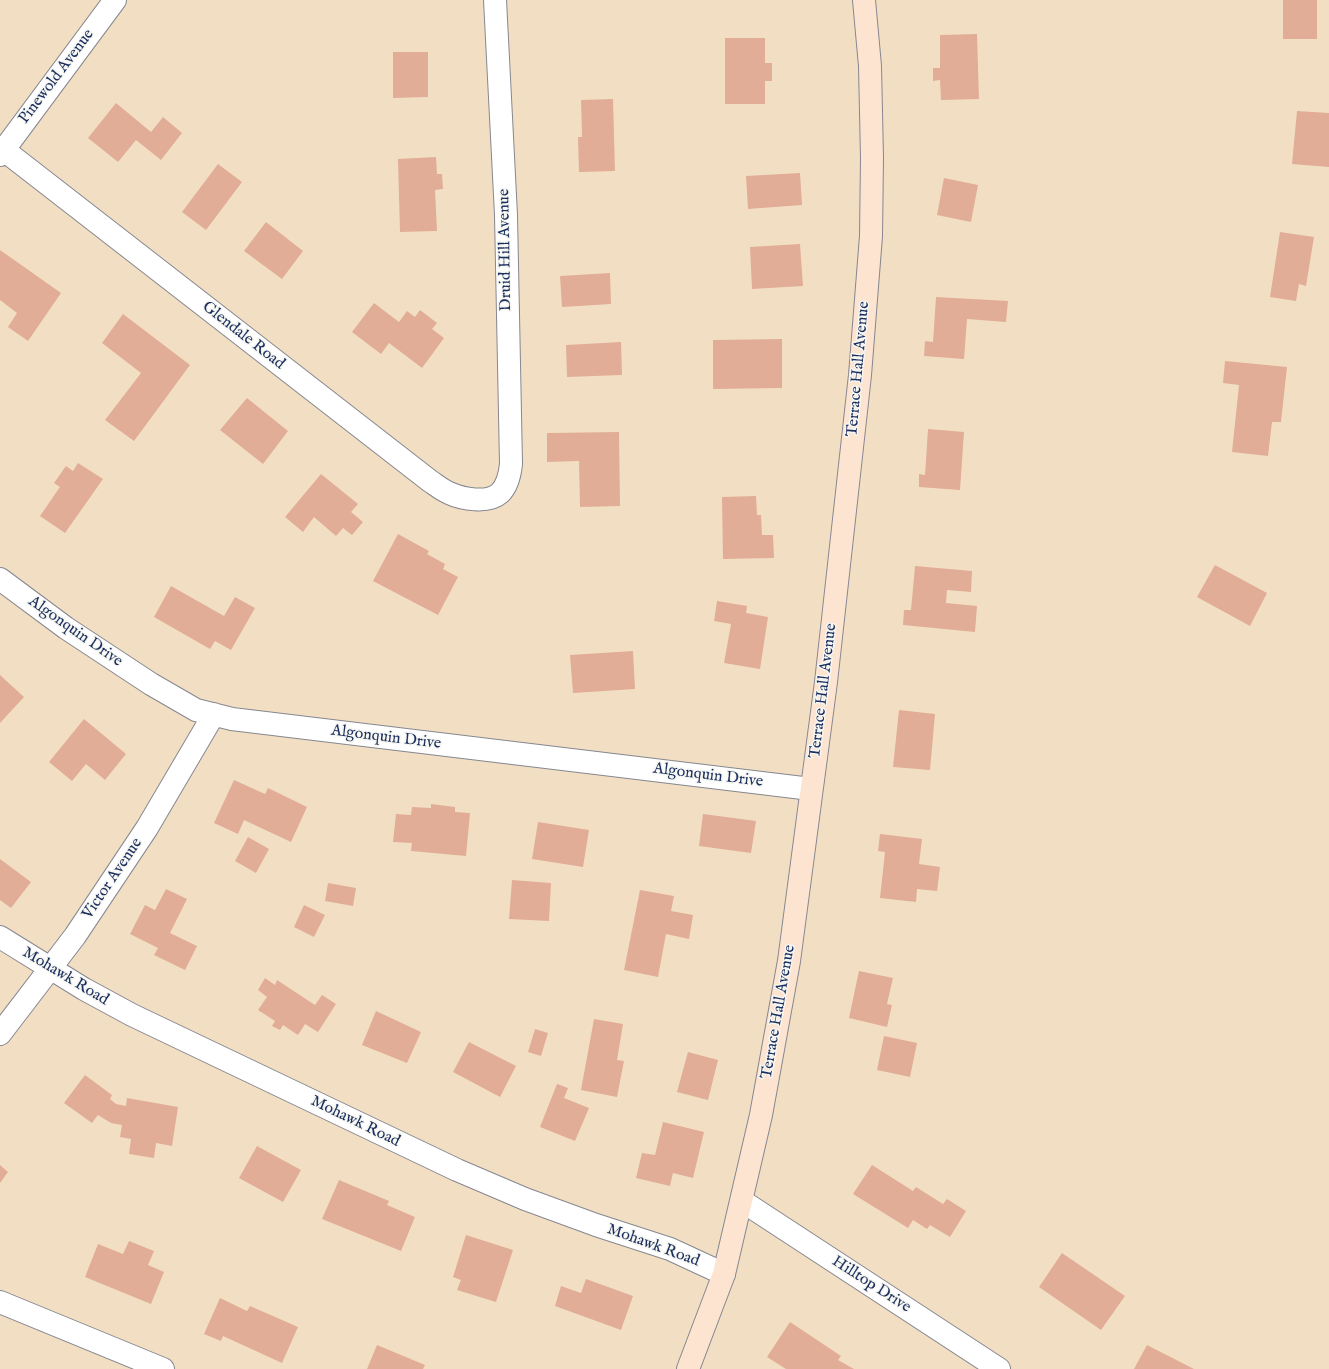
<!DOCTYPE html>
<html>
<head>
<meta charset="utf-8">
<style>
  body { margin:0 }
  canvas { display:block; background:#f2dfc3 }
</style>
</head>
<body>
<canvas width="1329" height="1369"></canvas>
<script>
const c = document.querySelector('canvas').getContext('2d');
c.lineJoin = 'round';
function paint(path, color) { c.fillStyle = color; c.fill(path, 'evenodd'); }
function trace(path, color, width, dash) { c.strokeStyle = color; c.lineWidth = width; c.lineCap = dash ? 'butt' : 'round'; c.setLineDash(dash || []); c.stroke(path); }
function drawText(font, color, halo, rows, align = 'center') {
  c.font = font + ' "IM FELL English",serif'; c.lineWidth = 3; c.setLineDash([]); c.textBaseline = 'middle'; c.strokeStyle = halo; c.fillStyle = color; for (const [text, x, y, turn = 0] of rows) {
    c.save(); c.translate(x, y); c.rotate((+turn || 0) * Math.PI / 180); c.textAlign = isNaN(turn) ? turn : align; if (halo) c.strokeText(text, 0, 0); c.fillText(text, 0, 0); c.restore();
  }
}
const building = new Path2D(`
  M1283 0H1317V39H1283Z
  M977 34 979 99 941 100 940 80 933 81V68H940V35Z
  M725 38H765V63H772V81H765V104H725Z
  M393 52H428V97L393 98Z
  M613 99 615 171 579 172 578 137H582L581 100Z
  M116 103 151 132 163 117 182 133 161 160 136 140 118 162 88 138Z
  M1297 111 1329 113V167L1292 164Z
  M436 157 437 174H442L443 189 435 190 437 231 400 232 398 159Z
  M218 164 242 182 206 230 182 212Z
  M800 173 802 205 748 209 746 176Z
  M944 178 978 185 971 222 937 215Z
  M266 222 303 251 282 279 244 251Z
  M1280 232 1314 237 1306 286 1299 284 1296 301 1270 297Z
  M800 244 803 286 752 289 750 247Z
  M0 250 61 293 28 341 8 327 17 313 0 300Z
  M610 273 611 304 562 307 560 276Z
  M936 297 1008 301 1006 322 967 319 964 359 924 356 925 341 933 342Z
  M374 303 399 322 407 311 415 317 420 310 437 323 432 329 444 338 422 368 389 343 381 354 352 332Z
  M123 314 190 365 134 441 105 420 141 373 102 343Z
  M782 339V388L713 389V340Z
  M621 342 622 375 567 377 566 345Z
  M1225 361 1287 367 1281 422H1272L1268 456 1232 452 1239 385 1223 383Z
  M247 398 288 431 263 464 220 430Z
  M928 429 964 432 960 490 919 487V474L925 475Z
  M619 432 620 506 580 507 579 461 547 462V433Z
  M78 463 103 479 65 533 40 516 60 487 54 483 66 466 73 471Z
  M321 474 358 504 351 512 363 522 352 535 343 528 336 536 314 517 303 532 285 517Z
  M756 496 757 515H761L762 535H773L774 558 723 559 722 497Z
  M398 534 429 551 427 554 445 564 443 569 458 577 438 615 373 581Z
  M1215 565 1267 593 1250 626 1197 597Z
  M915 566 972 571 971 592 947 590 946 603 977 606 975 632 903 625 904 610H911Z
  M171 586 224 616 235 597 255 608 231 650 215 641 210 649 154 617Z
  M717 601 747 606 746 613 768 617 760 669 724 663 731 624 714 621Z
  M633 651 635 689 573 693 570 655Z
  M0 675 24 697 0 723Z
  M899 710 935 714 930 770 893 767Z
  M84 719 126 754 105 780 86 764 72 781 49 762Z
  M234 780 265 794 268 788 307 807 291 842 244 820 238 834 214 823Z
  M431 804 455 807V812L470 813 466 856 411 851 412 843 393 842 396 814 411 815 412 807 431 808Z
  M703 814 756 821 751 853 699 846Z
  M538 822 589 830 583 867 532 859Z
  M880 834 922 839 919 864 940 867 937 891 917 889 916 902 880 898 885 852 878 851Z
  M248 837 269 849 256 873 235 861Z
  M0 859 31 882 11 908 0 900Z
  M512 880 551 883 549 921 509 919Z
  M328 883 356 888 353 906 325 901Z
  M166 889 187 899 170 933 197 946 185 970 154 955 158 948 130 934 145 905 155 910Z
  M640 890 674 896 671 911 693 915 689 939 666 934 658 977 624 970Z
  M304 905 325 915 314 937 294 927Z
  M859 971 893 978 887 1004 892 1005 887 1027 849 1018Z
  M265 978 275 985 277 980 315 1005 322 995 336 1004 318 1032 305 1024 298 1035 283 1025 280 1030 272 1026 275 1021 258 1010 267 997 258 990Z
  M376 1011 421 1032 407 1063 362 1045Z
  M594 1019 623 1024 617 1060 624 1061 617 1097 581 1090Z
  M535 1029 548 1033 541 1056 528 1052Z
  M884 1036 917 1043 910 1077 877 1070Z
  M469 1042 516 1066 500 1097 453 1072Z
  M688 1052 718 1060 708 1100 677 1092Z
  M85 1075 112 1095 110 1099 116 1104 126 1106 127 1098 178 1107 172 1146 156 1143 154 1158 129 1154 131 1139 120 1137 122 1125 111 1123 98 1115 92 1123 64 1103Z
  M557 1084 568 1088 564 1098 589 1108 575 1141 540 1127Z
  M663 1122 704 1132 693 1178 673 1173 670 1186 636 1178 642 1153 655 1155Z
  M257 1146 301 1170 283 1202 239 1178Z
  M0 1165 8 1172 0 1183Z
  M872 1165 913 1191 916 1187 943 1204 947 1199 966 1211 950 1237 930 1225 927 1229 913 1220 908 1228 853 1194Z
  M339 1180 389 1201 387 1205 415 1217 401 1251 322 1219Z
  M466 1235 513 1250 496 1302 457 1290 461 1280 453 1277Z
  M129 1241 154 1251 148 1265 164 1272 151 1304 85 1277 98 1244 123 1254Z
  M1062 1253 1125 1296 1101 1330 1039 1287Z
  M586 1279 633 1296 621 1330 555 1306 561 1286 581 1293Z
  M220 1298 247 1311 250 1306 298 1327 282 1363 223 1336 221 1341 204 1334Z
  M790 1322 841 1356 838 1360 854 1369H786L767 1357Z
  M377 1345 425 1365 423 1369H367Z
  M1147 1345 1194 1369H1134Z`);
const minor = new Path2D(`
  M0 147 430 481C436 485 442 490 449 493 462 499 488 504 500 493 508 485 510 474 511 464L506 215 495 0
  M0 155 115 0
  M0 579 66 628 151 684 196 710 232 719 811 789
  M0 937 84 989 132 1015 457 1170 525 1199 596 1225 670 1249 724 1274
  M0 1034 75 936 147 828 214 714
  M742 1201 999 1369
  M0 1302 163 1369`);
const secondary = new Path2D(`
  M688 1369 724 1274 761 1115 789 961 826 682 860 375 871 236 872 158 870 66 864 0`);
const streetNames = [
  ["Pinewold Avenue",57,77,-53],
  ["Druid Hill Avenue",506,250,-91],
  ["Glendale Road",243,336,38],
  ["Terrace Hall Avenue",859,369,-85],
  ["Algonquin Drive",75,632,35],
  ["Terrace Hall Avenue",824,691,-83],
  ["Algonquin Drive",386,738,7],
  ["Algonquin Drive",708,776,7],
  ["Victor Avenue",113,879,-56],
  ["Mohawk Road",65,977,31],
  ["Terrace Hall Avenue",779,1012,-80],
  ["Mohawk Road",355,1122,26],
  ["Mohawk Road",653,1246,20],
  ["Hilltop Drive",871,1285,33]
];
paint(building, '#e1ad97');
trace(minor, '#868790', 24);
trace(secondary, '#868790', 24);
trace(minor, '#fff', 22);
trace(secondary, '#fde4d1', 22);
drawText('16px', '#1b2f5e', '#f6f6f2', streetNames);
</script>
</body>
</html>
